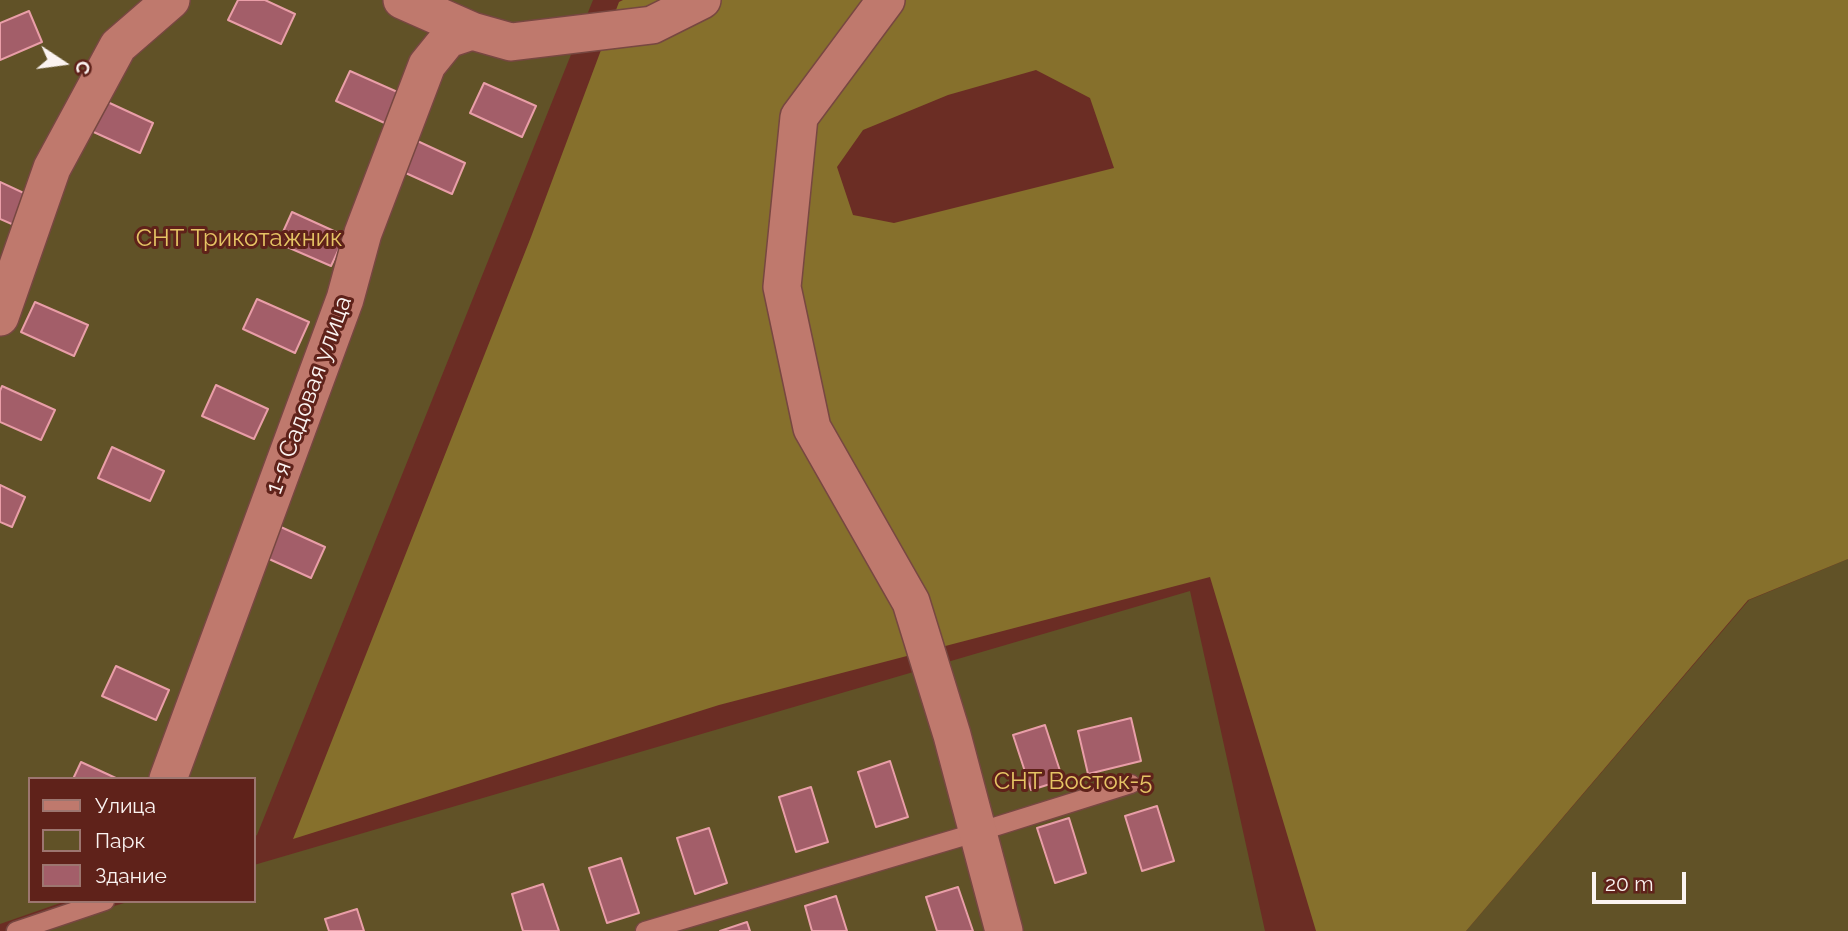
<!DOCTYPE html>
<html>
<head>
<meta charset="utf-8">
<style>
  body { margin:0 }
  #map { position:relative; width:1848px; height:931px; overflow:hidden; background:#6b2d24; font-family:Raleway,sans-serif }
  canvas { display:block }
  .legend { position:absolute; left:28px; top:777px; width:228px; height:126px; box-sizing:border-box; background:#5f221a; border:2px solid #9d7670; margin:0; padding:9px 12px; list-style:none; font-size:21px; color:#fbf3f1 }
  .legend li { display:flex; align-items:center; gap:14px; height:35px }
  .legend b { width:35px; border:2px solid #9d7670 }
  .north { position:absolute; left:28px; top:28px; width:70px; height:70px; -webkit-text-stroke:5px #5f221a; paint-order:stroke; rotate:103deg; font-size:19px; font-weight:700; line-height:28px; text-align:center; color:#fbf3f1 }
  .north::after { content:''; display:block; margin:auto; width:24px; height:32px; background:#fbf3f1; clip-path:polygon(50% 0,100% 100%,50% 72%,0 100%) }
  .scale { position:absolute; left:1592px; top:872px; width:94px; height:32px; box-sizing:border-box; border:4px solid #fbf3f1; border-top:0; padding-left:9px; font-size:21px; line-height:24px; white-space:nowrap; color:#fbf3f1; -webkit-text-stroke:5px #5f221a; paint-order:stroke }
</style>
</head>
<body>
<div id="map">
<canvas width="1848" height="931"></canvas>
<ul class="legend">
<li><b style="height:9px;background:#bf796d"></b>Улица</li>
<li><b style="height:19px;background:#615227"></b>Парк</li>
<li><b style="height:19px;background:#a35e69"></b>Здание</li>
</ul>
<div class="north">С</div>
<div class="scale">20 m</div>
</div>
<script>
const c = document.querySelector('canvas').getContext('2d');
c.lineJoin = 'round';
function paint(path, color) { c.fillStyle = color; c.fill(path, 'evenodd'); }
function trace(path, color, width, dash) { c.strokeStyle = color; c.lineWidth = width; c.lineCap = dash ? 'butt' : 'round'; c.setLineDash(dash || []); c.stroke(path); }
function drawText(font, color, halo, rows, align = 'center') {
  c.font = font + ' Raleway,sans-serif'; c.lineWidth = 6; c.setLineDash([]); c.textBaseline = 'middle'; c.strokeStyle = halo; c.fillStyle = color; for (const [text, x, y, turn = 0] of rows) {
    c.save(); c.translate(x, y); c.rotate((+turn || 0) * Math.PI / 180); c.textAlign = isNaN(turn) ? turn : align; if (halo) c.strokeText(text, 0, 0); c.fillText(text, 0, 0); c.restore();
  }
}
const green = new Path2D(`
  M0 0H593L257 835 254 837V779H30V901H66L0 924Z
  M1848 559V931H1466L1749 600Z
  M1190 591 1265 931H30L131 901H254V865Z`);
const forest = new Path2D(`
  M623 0H1848V559L1748 600 1466 931H1316L1210 577 719 705 293 839 531 237 619 2ZM1036 70 1090 98 1114 168 894 223 853 215 837 167 863 130 948 95Z`);
const building = new Path2D(`
  M238 0H265L295 14 281 44 228 20Z
  M29 11 42 42 0 60V23Z
  M350 71 402 94 389 125 336 101Z
  M484 83 536 106 522 137 470 113Z
  M101 99 153 123 140 153 87 129Z
  M413 139 465 163 452 194 399 170Z
  M0 182 28 195 14 225 0 219Z
  M292 212 345 236 331 266 278 243Z
  M257 299 309 322 295 353 243 329Z
  M35 302 88 325 74 356 21 332Z
  M216 385 268 409 254 439 202 416Z
  M2 386 55 410 41 440 0 422V391Z
  M112 447 164 471 150 501 98 478Z
  M0 485 25 497 12 527 0 522Z
  M272 523 325 547 311 578 258 554Z
  M116 666 169 690 156 720 102 696Z
  M1131 718 1141 761 1088 774 1078 731Z
  M1045 725 1063 780 1031 790 1013 735Z
  M890 761 908 817 876 827 858 772Z
  M81 762 118 779H73Z
  M811 787 828 842 796 852 779 797Z
  M1157 806 1174 861 1142 871 1125 816Z
  M1069 818 1086 873 1055 883 1037 828Z
  M709 828 727 883 695 894 677 838Z
  M621 858 639 913 607 923 589 868Z
  M543 884 559 931H523L512 894Z
  M958 887 973 931H937L926 897Z
  M836 896 847 931H812L805 906Z
  M357 909 364 931H329L325 919Z
  M747 922 750 931H720Z`);
const service = new Path2D(`
  M16 931 105 901
  M645 931 978 832 1131 784`);
const minor = new Path2D(`
  M402 0 472 31 511 42 652 25 702 0
  M886 0 799 117 782 287 812 428 911 602 952 735 1004 931
  M0 317 52 168 118 46 171 0
  M168 779 345 299 363 233 427 65 448 39 472 31`);
const parkNames = [
  ["СНТ Трикотажник",239,239],
  ["СНТ Восток-5",1073,782]
];
const streetNames = [
  ["1-я Садовая улица",309,395,-70]
];
paint(green, '#615227');
paint(forest, '#86702c');
paint(building, '#a35e69');
trace(building, '#e99ea8', 2);
trace(service, '#774741', 21);
trace(minor, '#774741', 40);
trace(service, '#bf796d', 18);
trace(minor, '#bf796d', 37);
drawText('24px', '#e5c464', '#5f221a', parkNames);
drawText('24px', '#fbf3f1', '#5f221a', streetNames);
</script>
</body>
</html>
